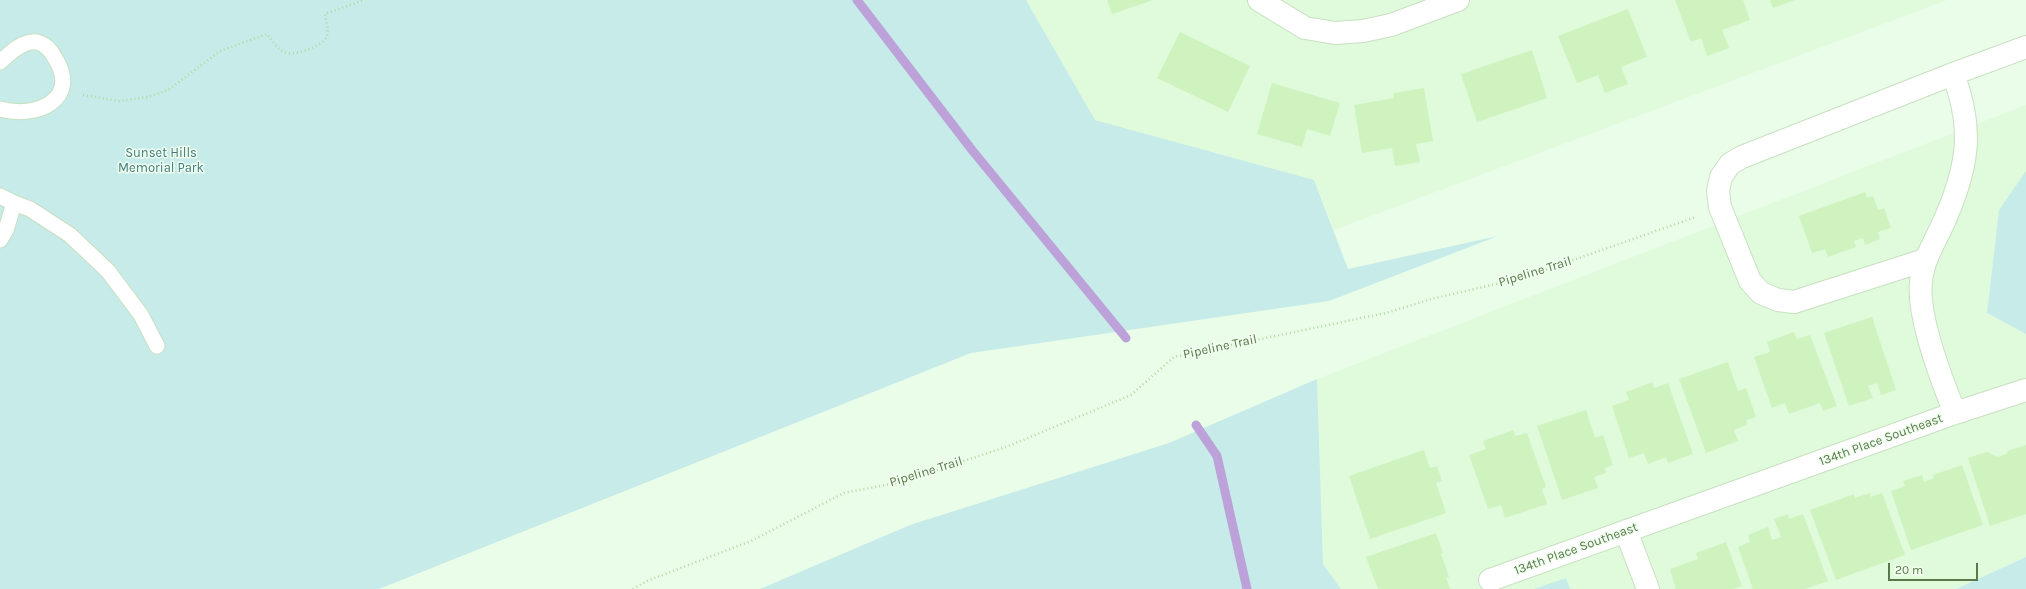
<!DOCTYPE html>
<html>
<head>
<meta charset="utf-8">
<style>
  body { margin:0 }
  #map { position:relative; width:2026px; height:589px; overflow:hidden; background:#eafde8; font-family:Karla,sans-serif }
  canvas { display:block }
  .scale { position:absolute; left:1888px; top:563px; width:90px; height:18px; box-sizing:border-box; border:2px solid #5a784b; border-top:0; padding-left:5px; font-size:12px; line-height:14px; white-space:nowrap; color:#5a784b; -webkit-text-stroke:3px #f0ffef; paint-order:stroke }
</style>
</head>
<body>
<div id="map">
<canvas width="2026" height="589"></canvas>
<div class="scale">20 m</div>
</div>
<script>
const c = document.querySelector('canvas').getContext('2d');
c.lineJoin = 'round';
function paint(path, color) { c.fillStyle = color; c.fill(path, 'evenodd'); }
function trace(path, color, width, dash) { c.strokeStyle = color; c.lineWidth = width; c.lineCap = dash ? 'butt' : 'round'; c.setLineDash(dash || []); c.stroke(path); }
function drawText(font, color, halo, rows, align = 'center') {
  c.font = font + ' Karla,sans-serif'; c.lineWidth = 3; c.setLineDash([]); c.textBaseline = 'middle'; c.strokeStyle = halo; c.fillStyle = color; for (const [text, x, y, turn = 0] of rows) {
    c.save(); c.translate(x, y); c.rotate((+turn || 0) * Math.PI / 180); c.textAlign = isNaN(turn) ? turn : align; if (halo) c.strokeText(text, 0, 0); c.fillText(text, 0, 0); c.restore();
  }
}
const residential = new Path2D(`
  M1026 0H1947L1334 230 1314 180 1095 120Z
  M2026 105V171L1999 210 1987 313 2026 334V557L1956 589H1341L1323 564 1317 379Z`);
const green = new Path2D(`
  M0 0H1026L1095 120 1314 180 1348 269 1498 236 1329 301 971 353 379 589H0Z
  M2026 171V334L1987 313 1999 210Z
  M1317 379 1323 564 1341 589H760L910 525 1169 443Z
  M2026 557V589H1956Z
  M1566 578 1570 589H1534Z`);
const stream = new Path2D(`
  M857 0 972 150 1126 338
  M1196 425 1217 456 1247 589`);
const building = new Path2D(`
  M1107 0H1153L1112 14Z
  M1675 0H1743L1750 20 1722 30 1729 48 1707 56 1701 38 1691 42Z
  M1770 0H1795L1773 8Z
  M1628 9 1647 57 1621 67 1628 84 1605 93 1598 75 1577 83 1558 36Z
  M1180 32 1250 66 1228 112 1157 78Z
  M1532 50 1547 98 1477 122 1461 74Z
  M1272 83 1340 103 1330 136 1307 129 1302 147 1257 134Z
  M1424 88 1433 141 1416 144 1420 162 1395 166 1392 148 1362 153 1354 105 1394 98 1393 93Z
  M1865 192 1867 198 1873 196 1878 210 1884 208 1891 228 1878 232 1880 239 1865 245 1863 238 1854 241 1856 247 1828 257 1825 249 1812 253 1799 216Z
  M1872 317 1896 390 1881 395 1877 383 1868 386 1873 398 1849 406 1824 333Z
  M1794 332 1797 339 1810 335 1837 406 1823 411 1820 403 1789 414 1785 403 1772 408 1754 357 1770 352 1767 342Z
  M1728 362 1738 391 1746 388 1756 417 1746 420 1747 425 1734 430 1738 441 1706 453 1679 379Z
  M1653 382 1654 388 1668 383 1693 454 1668 463 1666 457 1648 464 1644 453 1629 458 1612 406 1629 400 1626 392Z
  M1586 410 1595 438 1603 435 1613 465 1605 468 1606 473 1594 477 1598 488 1562 500 1537 426Z
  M1513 430 1515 436 1527 433 1546 487 1542 489 1547 504 1505 518 1501 505 1488 509 1469 455 1486 449 1483 441Z
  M2026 445V514L1990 526 1968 458 1987 452 1998 457 2008 453 2007 451Z
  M1424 450 1430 468 1437 466 1442 481 1436 483 1446 513 1370 539 1349 476Z
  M1962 465 1983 525 1911 550 1891 491 1905 486 1903 481 1922 475 1924 482 1934 478 1933 475Z
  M1870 493 1871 497 1882 493 1905 555 1836 580 1810 510 1854 494 1855 498Z
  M1788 514 1789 519 1803 514 1828 581 1805 589H1753L1738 547 1750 542 1748 535 1768 527 1772 540 1781 537 1774 519Z
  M1436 533 1443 553 1441 554 1449 577 1446 578 1450 589H1378L1366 557Z
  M1726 542 1742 586 1732 589H1676L1670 569 1698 559 1696 553Z`);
const path = new Path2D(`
  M83 95 119 101 148 97 168 90 220 51 267 34C272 40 277 49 284 52 294 57 324 46 327 36 329 29 326 21 325 14L364 0
  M633 589 647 581 751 541 844 493 901 482 1006 447 1131 395 1174 357 1386 313 1431 299 1522 278 1696 217`);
const service = new Path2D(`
  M0 62C9 54 23 40 37 42 45 44 52 51 55 58 81 100 36 119 0 109
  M0 196 14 203 6 230 0 240
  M14 203 30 209 70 235 108 271 141 315 157 346`);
const minor = new Path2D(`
  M1259 0 1305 28 1335 33 1363 31 1391 25 1458 0
  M1925 260 1794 302 1778 300 1761 293 1750 281 1720 207 1718 191 1721 177 1730 164 1742 157 1953 74
  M1955 413 2026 390
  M1626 531 1648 589
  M1490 580 1955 413C1942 381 1917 316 1921 282 1923 258 1937 239 1946 217 1968 166 1974 128 1953 74L2026 47`);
const parkNames = [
  ["Sunset Hills",161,153],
  ["Memorial Park",161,168]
];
const streetNames = [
  ["Pipeline Trail",1535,272,-17],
  ["Pipeline Trail",1220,347,-12],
  ["134th Place Southeast",1881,440,-20],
  ["Pipeline Trail",926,472,-17],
  ["134th Place Southeast",1576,549,-20]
];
paint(residential, '#e0fadc');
paint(green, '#c6ebe8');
trace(stream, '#bca2d9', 9);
paint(building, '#cef3bf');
trace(service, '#c7e0c0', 17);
trace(minor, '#c7e0c0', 24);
trace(path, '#b2d8a2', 2.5, [1, 3]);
trace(service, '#fff', 15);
trace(minor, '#fff', 22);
drawText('13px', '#427c7e', '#f0ffef', parkNames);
drawText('13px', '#5a784b', '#f0ffef', streetNames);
</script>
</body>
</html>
